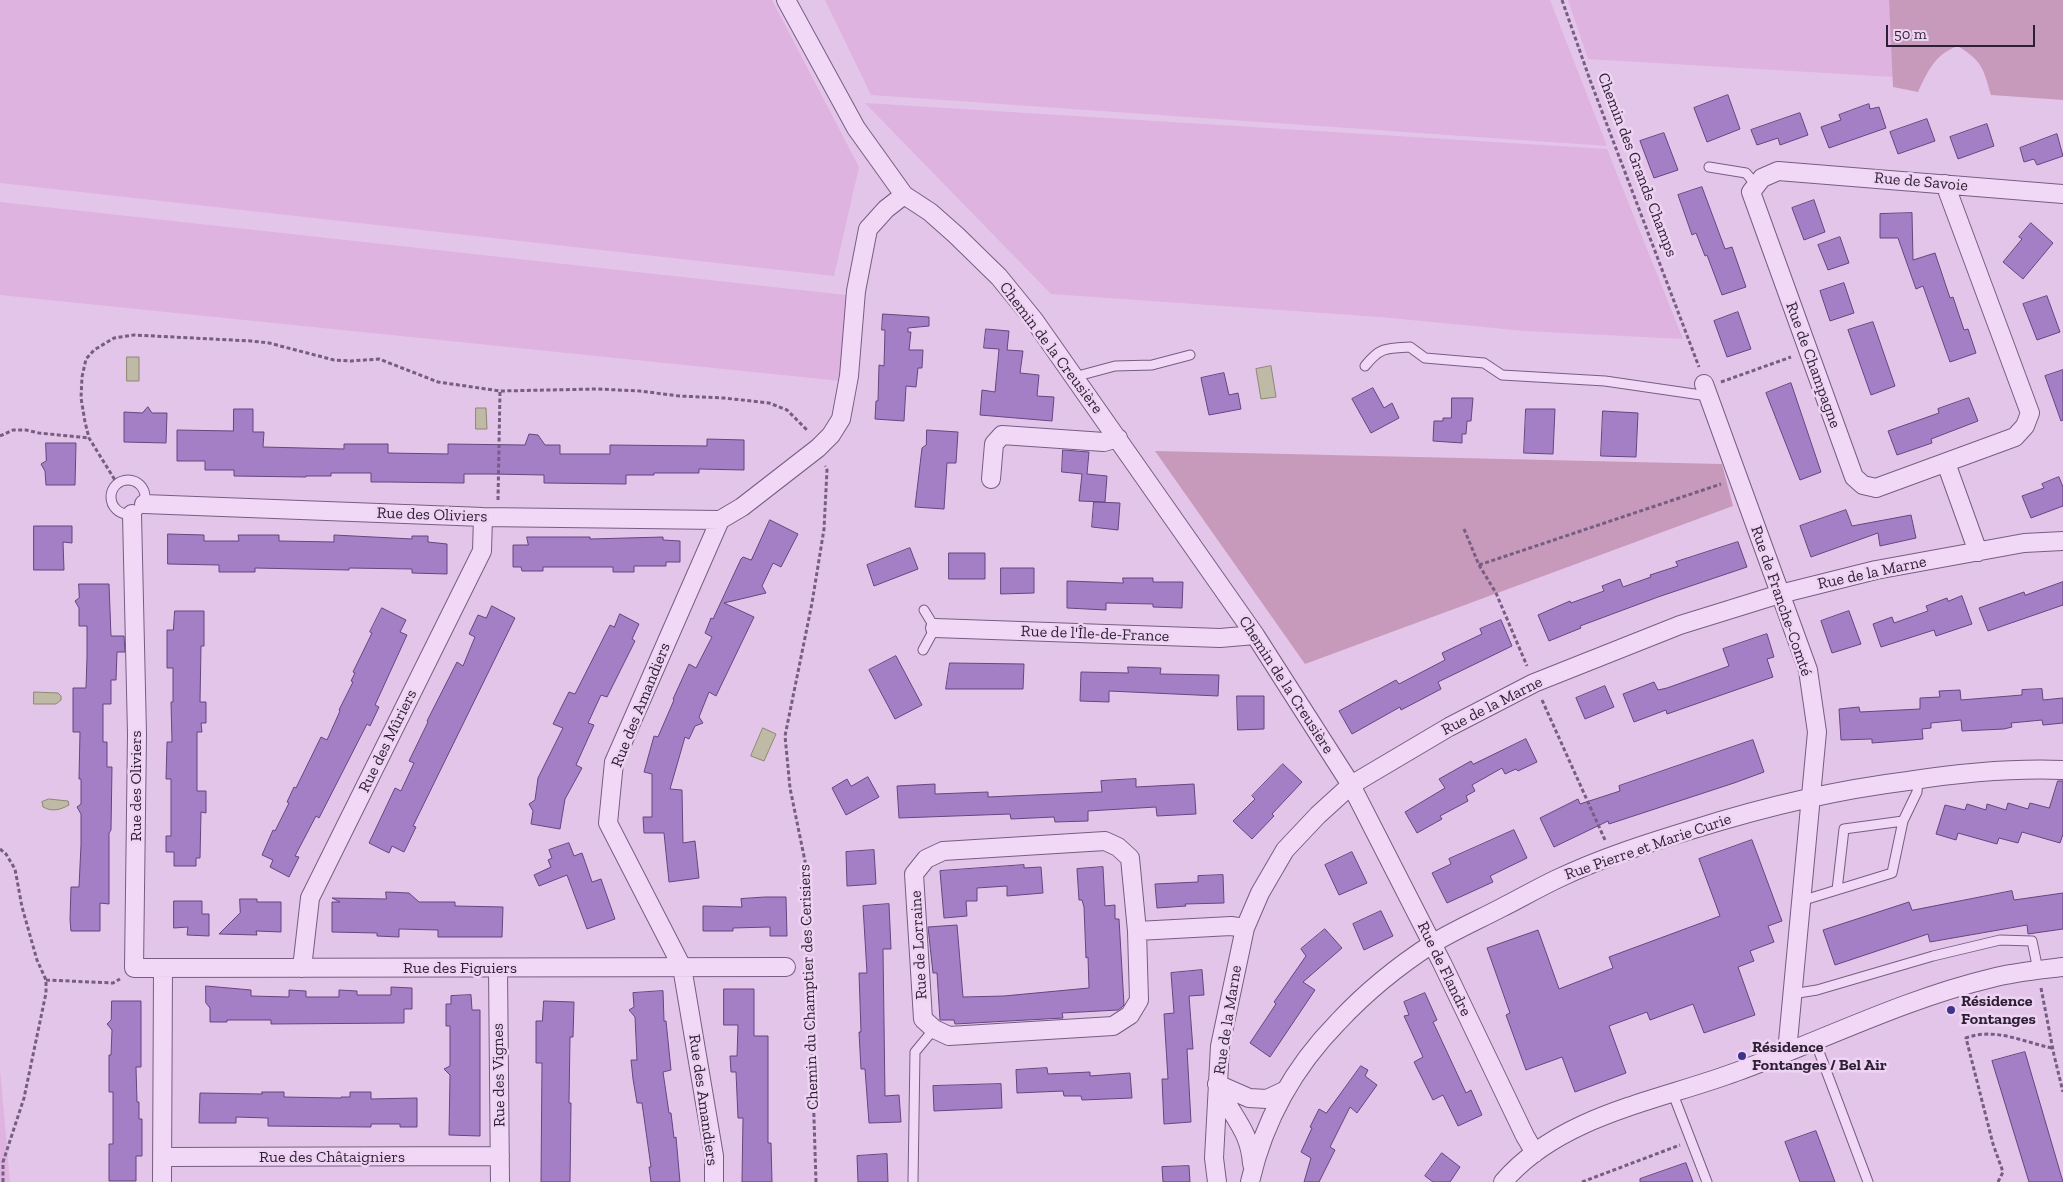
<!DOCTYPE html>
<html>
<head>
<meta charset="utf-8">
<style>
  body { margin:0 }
  #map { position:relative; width:2063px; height:1182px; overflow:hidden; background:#e4c5ea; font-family:"Zilla Slab",serif }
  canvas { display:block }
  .scale { position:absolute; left:1886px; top:25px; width:149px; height:22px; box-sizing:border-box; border:2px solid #2d1f35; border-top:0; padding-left:6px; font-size:15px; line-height:18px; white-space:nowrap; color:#2d1f35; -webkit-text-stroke:4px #eed4f2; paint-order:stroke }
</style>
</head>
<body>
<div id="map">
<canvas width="2063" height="1182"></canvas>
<div class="scale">50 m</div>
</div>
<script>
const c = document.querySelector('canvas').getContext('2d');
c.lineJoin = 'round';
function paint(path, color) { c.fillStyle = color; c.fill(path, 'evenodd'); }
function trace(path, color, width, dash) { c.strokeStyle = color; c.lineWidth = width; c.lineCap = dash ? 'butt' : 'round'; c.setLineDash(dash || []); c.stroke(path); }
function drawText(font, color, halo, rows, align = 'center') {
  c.font = font + ' "Zilla Slab",serif'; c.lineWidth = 5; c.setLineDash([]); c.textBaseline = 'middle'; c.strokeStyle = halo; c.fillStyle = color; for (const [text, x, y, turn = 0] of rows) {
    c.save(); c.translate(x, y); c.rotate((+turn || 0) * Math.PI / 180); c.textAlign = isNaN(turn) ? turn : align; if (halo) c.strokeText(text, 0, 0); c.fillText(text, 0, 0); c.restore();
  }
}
const farmland = new Path2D(`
  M0 0H772L859 167 834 276 0 183Z
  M825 0H1550L1607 146 871 95Z
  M1568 0H1889L1894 77 1588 59Z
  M865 103 1607 149 1683 339 1525 331 1380 317 1051 294Z
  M0 202 846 295 841 381 0 295Z
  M0 1069 10 1182H0Z`);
const green = new Path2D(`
  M1889 0H2063V100L1991 95C1983 68 1983 62 1958 46 1935 54 1928 71 1918 92L1893 87Z
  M1155 451 1722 464 1733 506 1305 664Z`);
const water = new Path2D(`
  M127 357H139V381H127Z
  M1271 366 1276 397 1261 399 1256 369Z
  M476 408H486L487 429H476Z
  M34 692 58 693 61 696V700L56 704H34Z
  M763 728 776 734 764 761 751 756Z
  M49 799 68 801 69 805C60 810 52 812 43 807L42 802Z`);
const building = new Path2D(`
  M1728 95 1740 129 1707 142 1694 108Z
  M1869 104 1870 109 1879 107 1886 128 1829 148 1821 127 1841 120 1839 115Z
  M1800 113 1808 135 1780 145 1778 138 1757 145 1751 130Z
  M1927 119 1935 141 1898 154 1890 132Z
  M1987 124 1994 146 1958 159 1950 137Z
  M1664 133 1678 170 1654 178 1640 141Z
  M2057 134 2063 156 2037 165 2034 159 2024 162 2020 148Z
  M1702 187 1725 249 1732 247 1746 287 1722 295 1707 255 1705 256 1696 233 1692 235 1678 195Z
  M1814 200 1825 232 1804 240 1792 208Z
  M1912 213 1913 260 1935 253 1950 298 1953 297 1964 330 1968 329 1976 353 1950 362 1923 286 1916 289 1898 238H1880V214Z
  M2031 223 2053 243 2023 279 2003 262 2022 239 2019 237Z
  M1840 237 1849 263 1828 270 1818 245Z
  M1844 283 1854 313 1830 321 1820 291Z
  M2047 296 2060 332 2037 340 2023 304Z
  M1738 312 1751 349 1727 357 1714 321Z
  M883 314 929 317V326L908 328V332H911L909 350H923L922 368H918L916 387 906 386 904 421 875 419 876 401H878L879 365 884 366 885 330H882Z
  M1873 322 1895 386 1871 395 1848 330Z
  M986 329 1009 331 1007 350 1023 351 1020 373 1039 375 1037 396 1054 397 1052 421 980 415 982 390 995 392 999 349 984 348Z
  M2063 370V420L2061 421 2045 376Z
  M1224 373 1229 395 1238 393 1241 409 1209 415 1201 378Z
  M1791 383 1821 472 1800 480 1766 393Z
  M1373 388 1384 408 1392 403 1399 418 1371 433 1352 399Z
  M1452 398H1473L1471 421H1467L1466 434H1462V443L1433 441 1434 421H1443V418H1451Z
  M1969 398 1978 421 1931 439 1932 443 1897 455 1888 431 1939 413 1938 409Z
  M148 407 152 413H167L166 443 124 442V412L142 413Z
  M234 409H253V432H264L263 447 344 449V444H388V453L448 454V444L525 445 529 434 538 435 545 445H560V454H610V445L707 446V439L744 440V470L699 469V473H654V475H626V484L544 483V475L492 474H464V483L388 482H371V473H331V476H306V477L234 476V470H205V461H177V430L233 431Z
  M1526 409H1555L1553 454 1524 453Z
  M1603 411 1638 413 1636 457 1601 456Z
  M927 430 958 432 956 463H947L944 509 915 507 922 448 926 445Z
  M46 443H76L75 485H46L45 471 41 464 46 461Z
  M1063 450 1089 452 1087 474 1107 476 1105 502 1079 501 1082 474 1062 472Z
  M2059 477 2063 487V506L2031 518 2022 496 2044 488 2042 484Z
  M1094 502 1120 503 1118 530 1092 527Z
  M1846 510 1852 526 1911 515 1916 538 1880 546 1878 533 1811 557 1800 526Z
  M770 520 798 534 781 567 773 563 762 586 766 593 724 603 754 617 716 696 709 692 699 717 703 723 695 726 689 739 685 737 670 789 682 790 683 843 695 841 699 878 669 882 664 833H644L643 817H652V774L644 772 654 736 658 737 674 700 673 699 689 664 696 668 712 637 705 633 711 618 713 619 741 559 743 557 751 560Z
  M34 526H72V543L63 542 64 570H34Z
  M168 534 204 535V541H239L238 535H279V541L334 542V535L412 539V536H428V542L447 544V574L412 573V569L349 568V570L255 568V572H219V565L168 564Z
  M527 537H590V539L663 537V540L680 541V562H666V566H634V572H613V567H543V571H522L521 567H513V545H528Z
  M1738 542 1747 567 1658 597 1580 626 1581 628 1549 641 1538 615 1570 601 1571 603 1604 591 1602 586 1620 579 1623 587 1651 577 1650 575 1678 566 1676 562Z
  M910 548 918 569 874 586 867 565Z
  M949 553H985V579H949Z
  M1001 568H1034V593L1001 594Z
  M1123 578H1153V582H1183L1182 608 1153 607V604L1106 603V610L1067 608V581L1123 583Z
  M2063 582V605L1988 631 1979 608 2024 592 2025 595Z
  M79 584H109L111 636H124L125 652H117L116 680H111V704H103V742H107V767H112L111 830 109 833V904L100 903V931H71L70 920 71 887H79L81 845V814L77 807 81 804V779H79L80 732H73V688H86L87 657V626H79V608L75 601 79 598Z
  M1962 596 1972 624 1936 636 1934 630 1881 647 1873 624 1892 617 1894 623 1928 611 1926 606 1947 598 1948 601Z
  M492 606 515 618 413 826 416 827 404 852 392 846 389 853 369 843 395 788 401 791 414 763 409 761 428 722 427 721 457 662 463 666 475 637 469 634 478 615 486 618Z
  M382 608 406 620 400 632 407 635 375 705 379 707 370 726 367 724 319 818 316 816 295 856 299 857 289 877 270 867 273 860 262 855 273 830 275 831 289 803 287 802 294 787 296 788 321 737 327 740 340 711 339 710 353 682 351 681 355 673 353 672 372 633 370 632Z
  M175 611H204V646H201L200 702H206V723H201L202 732H197V791H206V813L201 812 200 858H196V866H174V852H166V836H171V779H166L167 742H172L171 702H173V668H167V630H173Z
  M1849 611 1861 644 1832 653 1821 621Z
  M620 614 639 624 632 639 635 641 607 697 601 695 588 723 594 725 576 765 582 768 565 799 560 829 531 824 533 811 529 804 535 800 538 778 563 728 553 724 569 692 575 694 610 625 614 627Z
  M1501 620 1512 646 1438 682 1441 689 1401 710 1400 707 1352 734 1339 711 1396 680 1399 684 1445 660 1442 653 1482 634 1480 629Z
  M1767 634 1774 657 1767 659 1773 677 1667 714 1666 710 1634 722 1623 694 1654 682 1658 690 1667 688 1729 666 1723 649Z
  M896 656 922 705 895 719 869 670Z
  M950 663 1024 664 1023 689H946Z
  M1128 667 1161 668 1160 674 1219 675 1218 696 1109 691V702L1080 701 1081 672 1128 673Z
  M1605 686 1614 707 1585 719 1576 698Z
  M2042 689 2043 700 2063 698V723L2043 725 2042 720 2011 723 2012 727 2004 729 1962 731 1961 720 1931 723V728L1922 729 1923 739 1872 743V739L1841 740 1839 709 1859 707 1860 712 1920 709V698L1940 697 1939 691 1960 690 1961 700 2022 695V690Z
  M1237 696H1264V729L1238 730Z
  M1526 739 1537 762 1518 771 1516 769 1505 774 1502 768 1472 785 1475 791 1466 796 1468 801 1440 816 1442 819 1417 833 1405 812 1445 788 1439 779 1471 761 1473 764Z
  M1753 740 1764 772 1734 783 1609 824 1608 821 1554 847 1540 818 1578 799 1580 804 1620 791 1619 786Z
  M1283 764 1302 782 1272 814 1274 816 1252 839 1233 821 1255 799 1252 796Z
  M868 777 879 797 846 815 832 788 847 779 851 786Z
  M1136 779V787L1194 784 1196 814 1157 816 1156 807 1088 811V821L1055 822 1054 817 1011 819 1010 814 899 818 897 786 935 784V794L988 792V797L1102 792 1101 781Z
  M2058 781H2063V834L2060 843 2022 832 2018 843 1999 838 1997 844 1958 833 1956 840 1936 834 1945 805 1965 810 1967 804 1986 810 1987 804 2006 810 2008 803 2028 809 2030 803 2049 808Z
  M1514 830 1527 858 1490 876 1493 882 1447 903 1432 873 1451 864 1449 859Z
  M1752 840 1782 921 1768 926 1774 942 1750 951 1754 961 1738 967 1755 1015 1704 1033 1693 1004 1650 1020 1647 1012 1609 1026 1626 1073 1575 1092 1562 1057 1526 1070 1506 1015 1510 1013 1487 948 1538 930 1559 989 1613 968 1609 957 1720 916 1699 859Z
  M569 843 574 856 582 853 592 882 601 879 615 919 587 929 567 875 539 886 534 875 551 867 548 860 552 858 549 850Z
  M874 850 876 884 847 886 846 852Z
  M1352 852 1367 883 1339 895 1325 865Z
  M1024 865V868L1041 867 1043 893 1007 896V886L977 888V901H966L967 916 944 918 940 871Z
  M1103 867 1105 906 1115 905V919H1119L1124 1005 1122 1007 1118 1010 1062 1013 1063 1018 955 1024 954 1020H940L937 973H933L928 927 957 925 963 997 1004 996 1089 988 1088 957 1086 958 1084 907 1082 900H1079L1077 869Z
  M1223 875 1224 903 1185 904 1186 906 1157 908 1155 884 1198 882V876Z
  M2012 891 2014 900 2063 893V929L2028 934 2027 925 1930 942 1928 934 1835 965 1823 930 1909 902 1912 910Z
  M386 892 409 893 419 902H455V906L503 907 502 937H438V930L399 929V937L377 936V933L332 932V902H340L332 898 386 899Z
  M765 897H786L787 936H770V927L733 928V931H703V906L742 907 741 899Z
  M240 899H257V902H281V932L256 931 257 935 219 934 240 913Z
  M174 901H202V914H209V936L187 935 188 927 174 928Z
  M889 904 891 949H883L885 1096 899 1095 901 1122 869 1123 865 1069H861L859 1032H861L859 973H867L863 906Z
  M1381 911 1393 936 1364 950 1353 924Z
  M1325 929 1342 948 1303 982 1315 990 1270 1057 1250 1043 1276 1004 1274 1002 1306 956 1301 949Z
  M1202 970 1204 995 1189 996 1193 1049H1187L1191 1122 1164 1124 1162 1079H1168L1164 1014 1174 1013 1171 973Z
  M206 986 251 990V996L289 997V990L306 991V997H339V990L357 991V995H391V987L412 988V1009H404V1023L271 1024V1020H227V1022H210V1008L206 1003Z
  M724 989H754V1036H768V1143H771L772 1182H742L743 1118H738L736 1072H731L730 1056H737L738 1025H724Z
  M663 991 664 1021H666L671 1070 663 1072 669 1113H671L674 1138 676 1137 680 1182H651L649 1167H651L642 1103H637L633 1079 631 1060H637L635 1017 629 1010 634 1007 633 993Z
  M1425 993 1437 1020 1433 1022 1466 1093 1471 1090 1482 1115 1458 1126 1443 1095 1433 1100 1414 1062 1423 1057 1404 1016 1409 1015 1404 1002Z
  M471 995 472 1010H480V1136L449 1135 450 1075 444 1069 450 1066V1026H446V1004H451V996Z
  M112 1001H141V1067H136L137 1102H139V1119H142V1156H136V1181H109V1144H113V1092H109V1055H111L112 1030 107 1024 111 1020Z
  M544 1001 574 1002 573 1037H570L569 1103H571L570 1182H541L542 1063H536V1021H542Z
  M2025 1052 2063 1182H2029L1992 1061Z
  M1361 1066 1368 1070 1365 1076 1377 1085 1357 1113 1350 1107 1330 1147 1335 1150 1319 1182H1304L1311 1158 1301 1152 1312 1128 1310 1127 1319 1109 1326 1113Z
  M1047 1068 1048 1074 1090 1072V1076L1130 1073 1132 1098 1082 1100 1081 1096H1064L1063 1091 1017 1093 1016 1070Z
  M1001 1084 1002 1108 934 1111 933 1086Z
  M262 1092H284V1097L341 1098V1097H350V1092H371V1099L417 1098V1127H400V1124H371V1127L268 1126V1118L236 1117V1123H199L200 1093 262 1094Z
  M1816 1131 1835 1182H1800L1785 1142Z
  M1442 1153 1460 1167 1450 1182H1433L1425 1176Z
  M887 1154 888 1182H858L857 1156Z
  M1686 1163 1693 1182H1640V1179Z
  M1189 1166 1190 1182H1163L1162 1167Z`);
const path = new Path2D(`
  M1562 0 1590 80 1699 367
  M1721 382 1791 357
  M0 436 13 430H26L39 433 89 438
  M118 485 89 438 85 422 81 398 82 377 86 359 94 350 114 338 134 335 251 341 269 343 334 360 351 361 379 359 438 382 500 391 597 389 640 391 679 396 724 398 769 403 787 410 808 431
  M498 500 500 391
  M1464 529 1479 565 1721 484
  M1479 565 1496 593 1527 666
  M1542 700 1605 840
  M0 849 6 854 15 869 22 907 37 960 46 980V993L24 1098 3 1162V1182
  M46 980 113 983 120 979
  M2041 988 2054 1055 2063 1092
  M816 1182 806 866 790 788 785 736 812 603 824 529 827 470 825 466
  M1582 1182 1680 1145
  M1998 1182 2003 1172 1993 1144 1966 1038C1995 1027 2023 1042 2052 1048`);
const service = new Path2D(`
  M1709 167 1746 173 1756 185
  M1365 366C1380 347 1387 348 1410 347L1425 358 1484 363 1502 375 1605 381 1708 396
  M1074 377 1115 366 1152 365 1190 355
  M111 497a17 17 0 1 1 34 0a17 17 0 1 1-34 0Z
  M923 650 935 628 924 610
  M1837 890 1844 829 1903 821
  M1801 901 1892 873 1903 821 1917 792 1918 779
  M1792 994 1817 990 1933 956 2000 940 2032 941 2038 970
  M1815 1041 1868 1182
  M1673 1094 1707 1182
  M913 1182 915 1052 934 1029`);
const minor = new Path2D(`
  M786 0 856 128 904 195 930 212 956 235 999 277 1034 320 1255 635 1351 785 1442 963 1525 1136 1535 1153
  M1945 184 2030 413 2025 426 2015 437 1876 488 1863 485 1854 477 1751 192 1762 178 1778 171 2063 194
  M1704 384 1808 670 1817 732 1787 1052
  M1946 463 1978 552
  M991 479 994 444 1002 435 1104 442 1118 438
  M144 504 483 517 720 520
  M132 514 137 734 134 968 786 967
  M935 628 1220 638 1255 635
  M1137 931 1130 858 1118 847 1105 841 943 851 926 859 914 874 923 1019 934 1029 949 1036 1113 1026 1130 1015 1139 1000 1137 931 1231 926 1245 928
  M302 968 310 898 482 551 483 517
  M498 968 500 1182
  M1217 1084 1249 1098 1267 1099 1284 1091
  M1218 1087C1232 1117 1250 1130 1252 1164
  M163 1157 500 1156
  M162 1182 163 968
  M714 1182V1156L682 967 608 823 614 762 720 520 742 507 818 448 831 435 841 419 849 376 856 291 868 229 886 209 904 195
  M1217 1182 1214 1158 1220 1046 1245 928 1260 893 1285 850 1318 815 1351 785 1449 727 1534 683 1680 625 1780 594 1876 570 2024 543 2063 541
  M1250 1182C1264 1120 1294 1067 1338 1022 1365 993 1398 966 1432 944 1453 931 1478 920 1501 908 1519 899 1538 888 1557 879 1601 858 1648 843 1694 829 1764 807 1835 790 1908 781 1959 773 2011 768 2063 770
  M1503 1182C1560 1115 1658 1101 1736 1072 1821 1041 1904 999 1992 978 2015 972 2039 970 2063 967`);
const markers = [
  [1951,1010,5,"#3e328d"],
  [1742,1056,5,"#3e328d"]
];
const streetNames = [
  ["Chemin des Grands Champs",1637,165,69],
  ["Rue de Savoie",1921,182,5],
  ["Chemin de la Creusière",1051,348,53],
  ["Rue de Champagne",1813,365,70],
  ["Rue des Oliviers",432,515,2],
  ["Rue de la Marne",1872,573,-12],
  ["Rue de Franche-Comté",1781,601,71],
  ["Rue de l'Île-de-France",1095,634,2],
  ["Chemin de la Creusière",1286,685,57],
  ["Rue des Amandiers",641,705,-68],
  ["Rue de la Marne",1492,706,-27],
  ["Rue des Mûriers",388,741,-64],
  ["Rue des Oliviers",136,786,-90],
  ["Rue Pierre et Marie Curie",1648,847,-19],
  ["Rue de Lorraine",919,945,-93],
  ["Rue des Figuiers",460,968],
  ["Rue de Flandre",1444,969,64],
  ["Chemin du Champtier des Cerisiers",809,987,-92],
  ["Rue de la Marne",1228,1020,-81],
  ["Rue des Vignes",499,1075,-91],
  ["Rue des Amandiers",703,1100,82],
  ["Rue des Châtaigniers",332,1157]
];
const poiNames = [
  ["Résidence",1961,1001],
  ["Fontanges",1961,1019],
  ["Résidence",1752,1047],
  ["Fontanges / Bel Air",1752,1065]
];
paint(farmland, '#deb3df');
paint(green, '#c79abc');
paint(water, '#bebaa6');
trace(water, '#8b886e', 1);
paint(building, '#a57fc5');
trace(building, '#654580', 1);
trace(service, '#775d83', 11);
trace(minor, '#775d83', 20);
trace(path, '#775d83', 3, [4, 2.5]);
trace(service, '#f1d8f6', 9);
trace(minor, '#f1d8f6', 18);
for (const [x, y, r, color] of markers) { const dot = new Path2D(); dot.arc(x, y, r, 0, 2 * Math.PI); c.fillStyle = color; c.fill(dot); trace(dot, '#eed4f2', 2); }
drawText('16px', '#2d1f35', '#eed4f2', streetNames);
drawText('bold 16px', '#2d1f35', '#eed4f2', poiNames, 'left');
</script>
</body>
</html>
